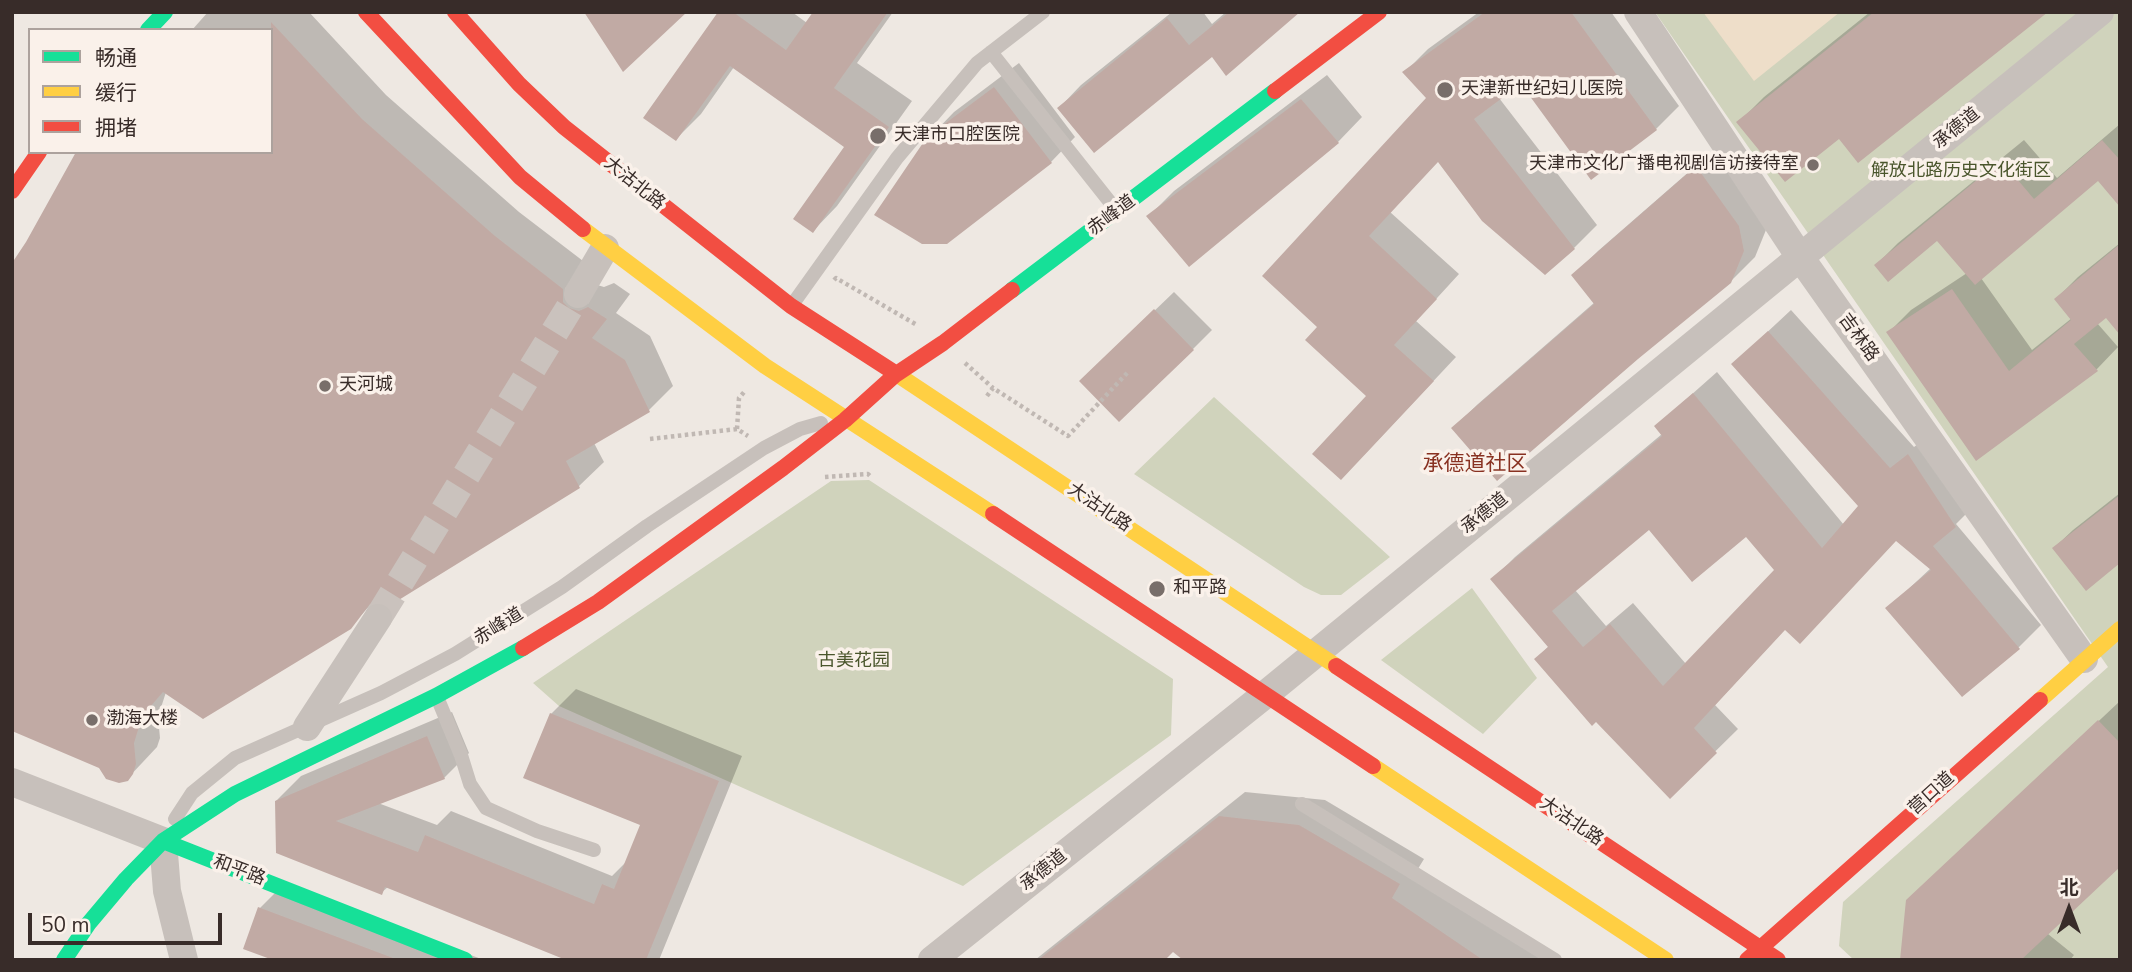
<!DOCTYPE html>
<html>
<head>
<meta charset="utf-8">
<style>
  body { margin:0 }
  #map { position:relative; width:2132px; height:972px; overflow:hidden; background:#eee8e2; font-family:"Nunito Sans","Noto Sans SC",sans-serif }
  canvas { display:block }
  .frame { position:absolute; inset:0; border:14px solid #382c29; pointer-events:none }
  .legend { position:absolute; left:28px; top:28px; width:245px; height:126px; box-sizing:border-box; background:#faf1ea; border:2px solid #aca29d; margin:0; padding:9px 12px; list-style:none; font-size:21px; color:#382c29 }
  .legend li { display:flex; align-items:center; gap:14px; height:35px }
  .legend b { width:35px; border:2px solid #aca29d }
  .north { position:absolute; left:2034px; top:874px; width:70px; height:70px; -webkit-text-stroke:5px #faf1ea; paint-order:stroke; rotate:0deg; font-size:19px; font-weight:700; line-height:28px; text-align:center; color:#382c29 }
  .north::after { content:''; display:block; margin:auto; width:24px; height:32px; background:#382c29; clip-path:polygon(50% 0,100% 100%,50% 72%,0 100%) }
  .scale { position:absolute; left:28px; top:913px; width:194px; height:32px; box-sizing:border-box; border:4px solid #382c29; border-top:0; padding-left:9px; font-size:21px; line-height:24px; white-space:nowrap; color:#382c29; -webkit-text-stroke:5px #faf1ea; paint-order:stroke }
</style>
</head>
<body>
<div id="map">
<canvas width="2132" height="972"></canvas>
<div class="frame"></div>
<ul class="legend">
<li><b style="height:9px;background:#16e098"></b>畅通</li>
<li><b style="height:9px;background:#ffcf43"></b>缓行</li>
<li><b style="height:9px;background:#f24e42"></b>拥堵</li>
</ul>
<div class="north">北</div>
<div class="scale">50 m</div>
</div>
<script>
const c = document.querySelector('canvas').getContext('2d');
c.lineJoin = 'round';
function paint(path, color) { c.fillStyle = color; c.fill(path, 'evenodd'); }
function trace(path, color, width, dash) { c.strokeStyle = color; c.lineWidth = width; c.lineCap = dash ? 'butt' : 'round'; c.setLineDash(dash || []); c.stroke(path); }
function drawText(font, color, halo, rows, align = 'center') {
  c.font = font + ' "Nunito Sans","Noto Sans SC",sans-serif'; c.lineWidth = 7; c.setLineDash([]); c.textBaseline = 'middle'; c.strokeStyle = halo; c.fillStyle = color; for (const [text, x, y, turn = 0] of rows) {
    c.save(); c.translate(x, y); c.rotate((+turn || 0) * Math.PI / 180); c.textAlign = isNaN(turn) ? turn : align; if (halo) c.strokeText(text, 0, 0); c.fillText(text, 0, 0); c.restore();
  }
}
const green = new Path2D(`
  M1655 12H2120V960H1854L1839 946 1843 902 2108 667Z
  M1214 397 1390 557 1341 595H1321L1304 587 1134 474Z
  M869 480 1173 679 1171 735 963 886 559 706 533 683 831 481Z
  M1472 588 1537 678 1483 734 1381 660Z`);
const sand = new Path2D(`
  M1703 12H1840L1754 81Z`);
const shadow = new Path2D(`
  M208 12H309L386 95 519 212 587 264 594 284 604 287 614 283 630 294 616 313 650 336 673 386 648 411 594 443 604 462 579 486 377 600 367 610 377 598 350 627 166 692 158 717 160 738 157 747 127 779 119 782 271 152V30H192Z
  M720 12H792L807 23 815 12H893L857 63 912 101 837 206 813 231 847 146 734 67 701 114 676 139Z
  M1172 12H1203L1212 24 1226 12H1297L1212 55 1059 108 1081 85Z
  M1479 12H1611L1679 106 1656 129 1521 82 1499 98 1597 225 1574 248 1439 160 1390 212 1459 274 1416 321 1456 357 1364 455 1369 396 1319 327 1429 98 1405 72 1428 49Z
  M1870 12H2045L1839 136 1739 122 1764 97Z
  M1019 63 1075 137 1051 162 929 138 954 112Z
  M1327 75 1362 117 1338 142 1149 216 1174 191Z
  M2120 124V204L2098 179 1981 278 2032 350 2072 318 2056 299 2078 277 2120 243V332L2106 315 2097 323 2118 347 2097 369 1977 459 1889 332 1911 310 1967 273 1937 239 1876 265 1898 243 2024 140 2057 178Z
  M1722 143 1768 225 1755 257 1730 282 1453 428 1478 404 1595 302 1574 275 1598 251Z
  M1174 292 1212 330 1193 349 1101 362Z
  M1791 310 1914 447 1932 433 1977 503 1956 524 2041 625 2019 647 1962 695 1888 608 1931 568 1897 539 1786 628 1715 705 1738 729 1670 796 1536 659 1549 646 1493 579 1515 557 1662 434 1656 426 1717 372 1844 525 1860 506 1733 364ZM1649 528 1746 534 1776 570 1686 664 1633 603 1606 626 1575 590Z
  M2120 493V561L2054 548 2073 530Z
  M576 689 742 756 659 960H571L389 886 381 893 276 801 301 776 452 712 469 753 444 778 378 803 437 825 451 811 612 876 627 861 642 824 551 714Z
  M2120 701V865L2048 934 2074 955 2070 960H1907L1930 880Z
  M1245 792 1325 800 1424 859 1416 872 1543 960H1186L1172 950 1162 960H1035Z
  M283 885 484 960H278L260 908Z`);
const building = new Path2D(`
  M584 12H687L623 72Z
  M718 12H733L786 50 813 12H888L834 88 889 127 813 233 793 219 844 147 730 66 676 141 643 118Z
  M1229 12H1300L1226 76 1212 57 1094 153 1057 108 1167 18 1189 45Z
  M1485 12H1571L1657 130 1591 180 1521 84 1474 119 1575 249 1545 275 1482 221 1438 162 1369 236 1437 299 1394 345 1434 381 1341 480 1312 454 1366 396 1305 340 1317 327 1262 276 1426 98 1402 72Z
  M1874 12H2048L1858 163 1839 139 1785 182 1736 122Z
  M271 22 362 119 495 236 563 289V302L569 308 579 311 588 307 607 319 592 338 625 360 650 412 566 461 580 488 389 606 380 602 370 604 351 629 203 719 163 692 144 714 139 727 134 743 136 764 133 774 128 781 119 783 106 779 99 768 12 731V263L26 242 76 152H271Z
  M994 87 1052 163 947 244H922L874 215 927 137Z
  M1301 99 1339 143 1189 267 1146 216Z
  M2102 140 2120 160V207L2098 181 1975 285 1937 241 1888 282 1874 265 2001 160 2034 199Z
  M1696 166 1739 226 1744 251 1731 283 1638 359 1497 481 1451 428 1594 304 1571 275Z
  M2120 244V335L2106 318 2074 344 2098 371 1976 461 1886 332 1952 289 2009 371 2071 320 2054 299Z
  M1154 309 1194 350 1119 422 1079 381Z
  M1768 331 1890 468 1908 454 1956 527 1933 546 2020 649 1962 697 1885 608 1931 570 1896 541 1800 644 1785 630 1694 728 1717 753 1670 799 1596 722 1592 726 1534 659 1548 647 1490 579 1662 436 1654 426 1693 393 1822 548 1858 506 1731 364ZM1649 530 1692 582 1746 537 1774 570 1663 686 1610 624 1583 647 1552 611Z
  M2120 495V563L2086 591 2052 548Z
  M550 713 719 781 646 960H566L385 887 382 895 276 853 275 801 427 736 445 779 336 821 418 852 425 835 594 904 602 884 614 889 640 825 523 778Z
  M2098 720 2120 743V867L2021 960H1900L1906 900Z
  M1219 816 1299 825 1400 884 1392 898 1483 960H1183L1173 952 1165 960H1038Z
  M258 907 393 958V960H273L243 949Z`);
const streetTunnel = new Path2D(`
  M378 618 578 294`);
const path = new Path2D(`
  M834 280 836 278 917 325
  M965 363 993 388
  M987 396 993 388 1068 436 1128 372
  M737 429 739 398 745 391
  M650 439 737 429 748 436
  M825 477 868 474 871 477`);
const lane = new Path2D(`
  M991 52 1117 211
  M792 305 897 158 977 63 1043 12
  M437 697 461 755 470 784 486 808 537 831 594 850
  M1302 804 1555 960
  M175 819 192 793 235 758 381 693 455 654 562 587 647 526 764 448 800 429 821 423`);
const street = new Path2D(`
  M1638 12 1800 257 2084 659
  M578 294 605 248
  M307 727 378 618
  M12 782 163 841
  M163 841 167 891 184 960
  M932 960 1266 694 2100 12`);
const fast = new Path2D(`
  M148 30 165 12
  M1012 290 1275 91
  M163 841 465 960
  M64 960 89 923 126 879 163 841 235 794 436 696 523 648`);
const slow = new Path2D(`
  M583 229 765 366 993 514
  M895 373 1336 666
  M2040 700 2120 629
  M1373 766 1666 960`);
const jam = new Path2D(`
  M366 12 520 177 583 229
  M455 12 519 84 564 127 791 306 895 373
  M1275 91 1379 12
  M12 191 39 152
  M993 514 1373 766
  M523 648 598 602 783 468 845 420 895 375 943 343 1012 290
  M1336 666 1778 960
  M1747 960 2040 700`);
const markers = [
  [1445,90,9,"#786e6a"],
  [878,136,9,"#786e6a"],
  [1813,165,7,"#786e6a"],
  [325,386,7,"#786e6a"],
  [1157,589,9,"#786e6a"],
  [92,720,7,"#786e6a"]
];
const poiNames = [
  ["天津新世纪妇儿医院",1461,90],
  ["天津市口腔医院",894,136],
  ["天津市文化广播电视剧信访接待室",1799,165,"right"],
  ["天河城",339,386],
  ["和平路",1173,589],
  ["渤海大楼",106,720]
];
const streetNames = [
  ["承德道",1957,129,-39],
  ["大沽北路",634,184,39],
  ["赤峰道",1112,216,-37],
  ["吉林路",1858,338,54],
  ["大沽北路",1099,508,34],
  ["承德道",1485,514,-39],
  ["赤峰道",499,627,-32],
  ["营口道",1932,794,-42],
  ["大沽北路",1571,822,34],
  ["和平路",239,871,21],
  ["承德道",1044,871,-39]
];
const parkNames = [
  ["解放北路历史文化街区",1961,172],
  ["古美花园",854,662]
];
const quarterNames = [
  ["承德道社区",1475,465]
];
paint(green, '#d0d3bc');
paint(sand, '#eedec9');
paint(shadow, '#0003');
paint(building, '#c1aaa4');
trace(streetTunnel, '#cac2bd', 28, [28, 14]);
trace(path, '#c0b8b3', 4.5, [3.5, 3.5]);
trace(lane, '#c7c0bb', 14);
trace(street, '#c7c0bb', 28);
trace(fast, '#16e098', 16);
trace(slow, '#ffcf43', 16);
trace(jam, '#f24e42', 16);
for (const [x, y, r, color] of markers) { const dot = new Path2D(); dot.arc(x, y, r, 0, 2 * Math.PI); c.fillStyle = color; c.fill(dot); trace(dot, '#faf1ea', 2.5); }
drawText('18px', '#382c29', '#faf1ea', poiNames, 'left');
drawText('18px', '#382c29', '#faf1ea', streetNames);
drawText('18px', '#4a562c', '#faf1ea', parkNames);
drawText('21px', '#883121', '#faf1ea', quarterNames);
</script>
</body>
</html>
